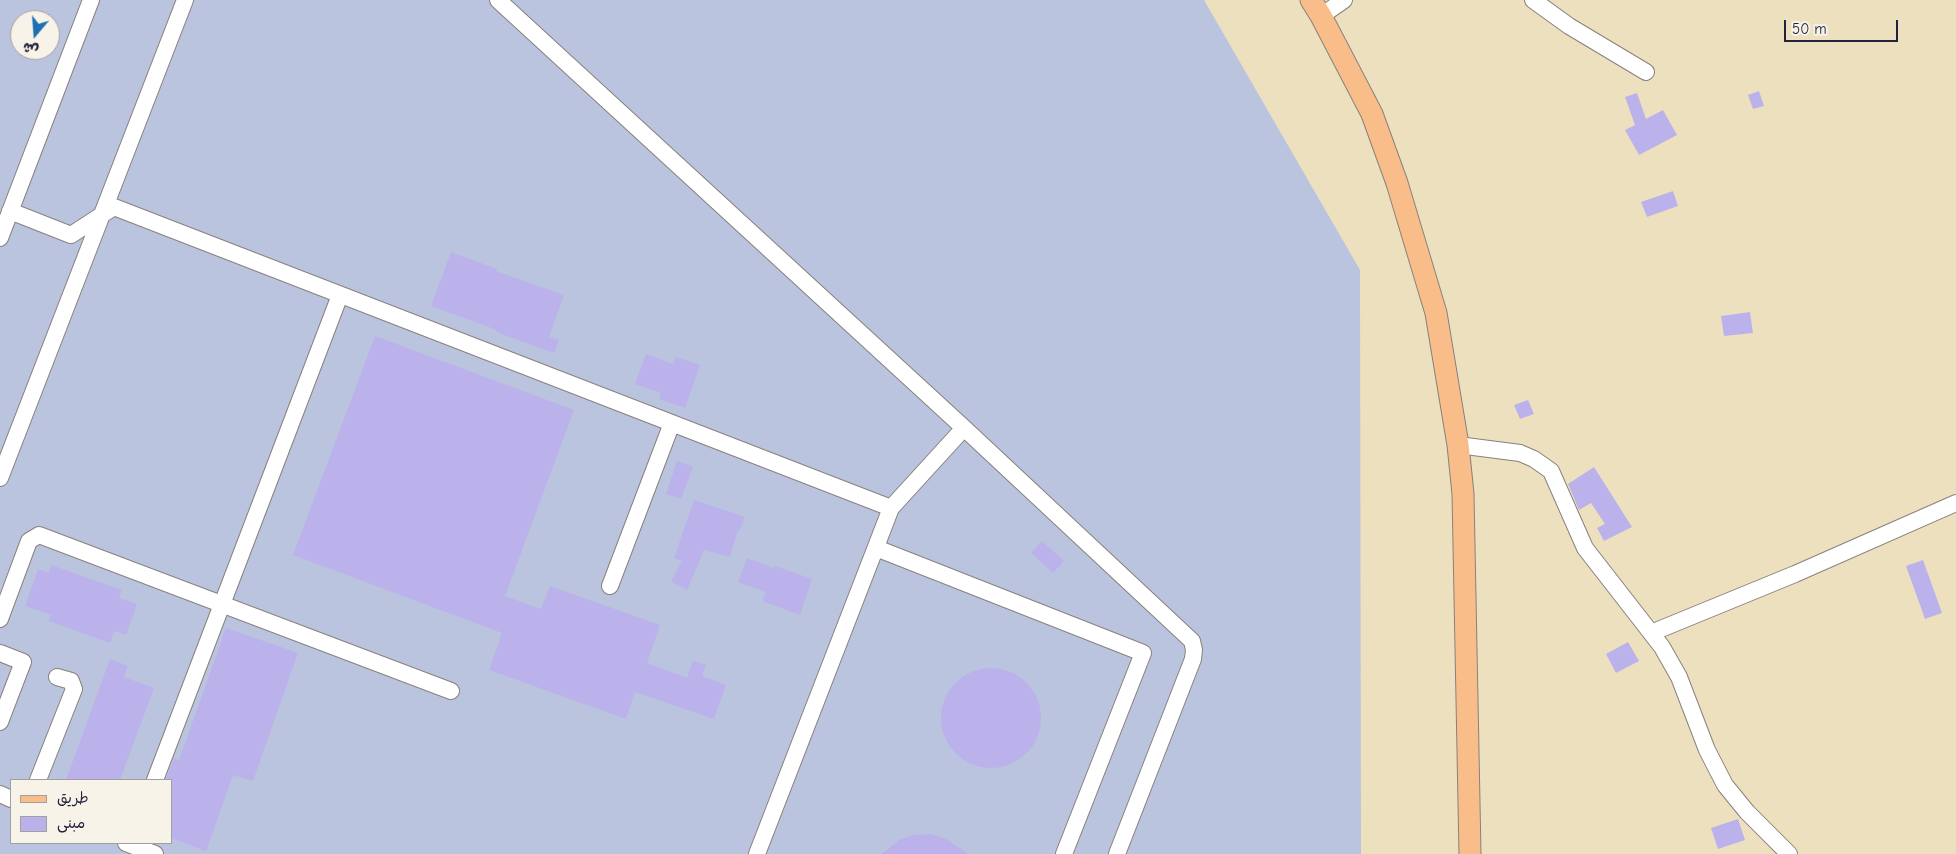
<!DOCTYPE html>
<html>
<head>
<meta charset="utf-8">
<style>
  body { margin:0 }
  #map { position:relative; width:1956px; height:854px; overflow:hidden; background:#ede0bf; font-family:"Comic Neue","Playpen Sans Arabic",sans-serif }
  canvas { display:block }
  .legend { position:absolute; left:10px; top:779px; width:162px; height:65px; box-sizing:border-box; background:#f7f3e8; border:1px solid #a29fa3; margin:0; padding:6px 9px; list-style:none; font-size:15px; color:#22223b }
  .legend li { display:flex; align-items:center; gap:10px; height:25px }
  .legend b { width:25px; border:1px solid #a29fa3 }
  .north { position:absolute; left:10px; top:10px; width:50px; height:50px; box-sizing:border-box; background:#f7f3e8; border:1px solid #a29fa3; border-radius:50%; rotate:198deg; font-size:14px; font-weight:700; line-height:20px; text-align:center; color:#22223b }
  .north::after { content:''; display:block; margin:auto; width:18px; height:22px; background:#1f6fb2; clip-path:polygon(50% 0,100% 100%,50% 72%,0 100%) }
  .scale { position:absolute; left:1784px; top:20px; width:114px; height:22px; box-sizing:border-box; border:2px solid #22223b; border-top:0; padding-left:6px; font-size:15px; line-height:18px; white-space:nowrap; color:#22223b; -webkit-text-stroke:4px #f7f3e8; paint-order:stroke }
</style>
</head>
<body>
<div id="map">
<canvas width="1956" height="854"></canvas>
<ul class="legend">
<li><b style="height:6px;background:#f9bd89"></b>طريق</li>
<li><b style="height:14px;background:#bbb2ec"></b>مبنى</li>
</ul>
<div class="north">ش</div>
<div class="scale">50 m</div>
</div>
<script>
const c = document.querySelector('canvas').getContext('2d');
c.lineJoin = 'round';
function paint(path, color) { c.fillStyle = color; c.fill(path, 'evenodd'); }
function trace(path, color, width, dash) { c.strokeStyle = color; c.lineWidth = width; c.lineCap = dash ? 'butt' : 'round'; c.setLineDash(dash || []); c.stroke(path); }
const industrial = new Path2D(`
  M0 0H1204L1360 270 1361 854H0ZM20 20H50V50H20ZM11 780H171V843H11Z`);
const building = new Path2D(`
  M1759 91 1764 106 1753 109 1748 95Z
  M1637 93 1646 119 1663 110 1677 135 1639 155 1625 130 1635 125 1625 97Z
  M1673 191 1678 206 1647 217 1641 202Z
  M451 252 497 269 496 271 564 295 549 337 559 340 554 353 496 332 497 330 431 306Z
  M1750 312 1753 333 1724 336 1721 316Z
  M375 336 574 410 505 596 541 609 550 586 660 625 647 663 687 678 693 661 706 665 702 676 726 685 714 719 635 692 626 719 489 670 502 633 293 555Z
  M646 354 673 364 676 357 700 365 685 408 659 399 661 393 635 384Z
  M1528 400 1534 414 1520 419 1514 405Z
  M677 461 693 467 681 499 666 494Z
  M1594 467 1632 527 1604 541 1597 528 1605 524 1591 503 1579 510 1568 484Z
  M694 500 745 517 739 531 738 530 730 557 704 550 687 590 671 581 682 561 674 558Z
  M1042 541 1064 561 1053 573 1031 553Z
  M747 558 774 568 775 566 812 579 800 615 762 601 766 592 738 582Z
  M1923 560 1942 613 1925 619 1906 566Z
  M51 565 122 590 119 598 137 604 126 635 114 631 110 643 49 621 51 615 25 606 38 569 49 573Z
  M226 628 298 653 253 781 233 775 206 851 171 838V780H166L174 758 179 760Z
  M1628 642 1639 661 1616 673 1606 654Z
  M110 659 128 666 124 677 154 688 120 780H66Z
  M941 718a50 50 0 1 1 100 0a50 50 0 1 1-100 0Z
  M1738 819 1745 840 1718 849 1711 828Z
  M931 834 946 839 968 854H882L899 840 914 835Z`);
const minor = new Path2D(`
  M498 0 964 428 1192 641 1194 650 1193 659 1117 854
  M1533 0 1569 26 1646 72
  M1321 16 1344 0
  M10 211 71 235 114 207 891 508
  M0 238 91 0
  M1458 445 1520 453 1534 459 1551 471 1585 548 1662 647 1679 677 1707 750 1725 785 1747 812 1789 854
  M0 478 185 0
  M876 548 1143 653 1064 854
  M610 586 672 423
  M0 619 29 541 39 535 451 691
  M1651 633 1795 574 1956 503
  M0 653 23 662 0 722
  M38 780 74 689 71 681 57 677
  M155 780 340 295
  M0 794 11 799
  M126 843 155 854
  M757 854 891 508 964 428`);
const major = new Path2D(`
  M1311 0 1321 16 1372 114 1397 183 1436 313 1458 445 1463 494 1470 854`);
paint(industrial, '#bac4de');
paint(building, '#bbb2ec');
trace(minor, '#88817d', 18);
trace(major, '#88817d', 23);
trace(minor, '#fff', 16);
trace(major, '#f9bd89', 21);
</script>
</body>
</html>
